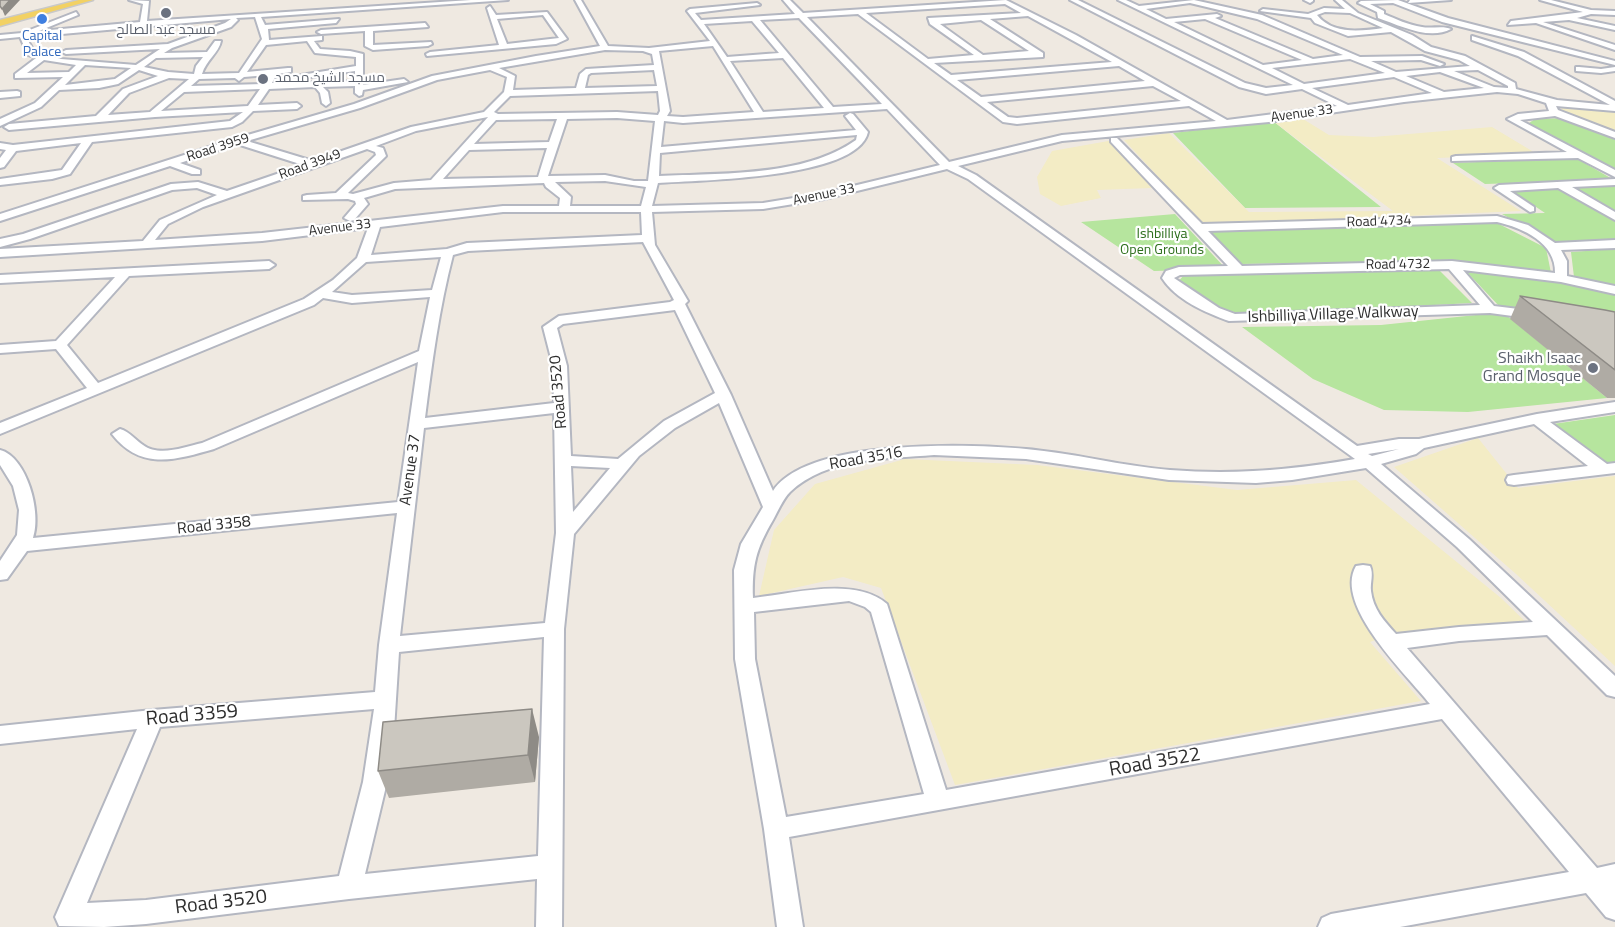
<!DOCTYPE html>
<html>
<head>
<meta charset="utf-8">
<style>
  body { margin:0 }
  canvas { display:block; background:#efe9e1 }
</style>
</head>
<body>
<canvas width="1615" height="927"></canvas>
<script>
const c = document.querySelector('canvas').getContext('2d');
c.lineJoin = 'round';
function paint(path, color) { c.fillStyle = color; c.fill(path, 'evenodd'); }
function trace(path, color, width, dash) { c.strokeStyle = color; c.lineWidth = width; c.lineCap = dash ? 'butt' : 'round'; c.setLineDash(dash || []); c.stroke(path); }
function drawText(font, color, halo, rows, align = 'center') {
  c.font = font + ' "Titillium Web",Cairo,sans-serif'; c.lineWidth = 4.5; c.setLineDash([]); c.textBaseline = 'middle'; c.strokeStyle = halo; c.fillStyle = color; for (const [text, x, y, turn = 0] of rows) {
    c.save(); c.translate(x, y); c.rotate((+turn || 0) * Math.PI / 180); c.textAlign = isNaN(turn) ? turn : align; if (halo) c.strokeText(text, 0, 0); c.fillText(text, 0, 0); c.restore();
  }
}
const green = new Path2D(`
  M1566 118 1615 140V170L1526 125 1535 119Z
  M1273 121 1381 207 1245 208 1173 133Z
  M1576 158 1614 180 1485 184 1453 163Z
  M1615 185V213L1570 187Z
  M1557 187 1615 220V243L1555 244 1502 214 1545 213 1511 190Z
  M1175 214 1226 269 1154 271 1081 222Z
  M1497 223 1546 248 1551 273 1436 261 1240 264 1210 231Z
  M1615 249V286L1574 277 1571 252Z
  M1464 269 1564 283 1615 294V326L1595 320 1499 306Z
  M1439 270 1472 303 1244 315 1221 308 1177 283 1184 275Z
  M1476 315H1506L1607 398 1468 412 1384 410 1313 379 1242 327 1381 325Z
  M1615 415V462L1604 463 1553 424Z`);
const sand = new Path2D(`
  M1558 104 1615 110V132L1564 112Z
  M1303 119 1329 135 1373 137 1492 127 1537 154 1437 158 1521 211 1203 225 1124 140 1169 133 1249 212 1393 211 1273 121Z
  M1114 140 1152 188 1097 190 1101 198 1061 206 1040 194 1037 177 1052 151Z
  M1478 438 1518 488 1615 476V666L1516 574 1394 467Z
  M905 459 1037 465 1237 490 1356 480 1501 598 1533 629 1397 632 1370 642 1421 701 955 785 881 588 843 577 759 596 774 530 815 484Z`);
const minor = new Path2D(`
  M129 0 149 1 147 21 471 0H508L261 17 265 25 339 19 336 23 268 29 269 40 322 36V40L314 41 320 49 350 51 363 54V85L404 79 408 82 363 90 362 95 359 96 355 93V86L323 87 328 92 330 103 326 106 322 103 320 93 315 87 269 89 258 105 297 103 301 106 297 109 253 111 242 122 232 127 92 142 70 174 52 179 0 185V179L62 170 81 143 16 151 4 167 0 168V158L6 150 0 149V143L13 145 230 121 243 112 155 117 9 130 4 127 9 124 96 116 123 89 158 76 139 70 118 84 99 88 59 90 41 107 0 126V119L35 103 63 77 15 78V74L36 58 28 55 20 37 0 39V35L22 33 76 12 78 15 39 31 140 22 143 4ZM255 17 262 39 239 73 202 74C206 60 219 53 221 41H215L207 52 164 53 172 48 231 27 238 20 236 18ZM231 19 225 23 168 44 66 50 62 52 66 54 160 49 136 65 61 59 34 51 27 39 28 37ZM307 41 315 53 356 57V66L301 75 305 78 319 76 315 82 272 83 277 74 291 72V68H288L247 72 266 45ZM203 57 196 66 194 74 168 72 144 67 156 58ZM44 60 76 65 69 72 27 73ZM85 65 131 68 115 79 65 85ZM355 71V81L324 82V78L320 76ZM268 75 263 84 191 86 199 79 235 78 239 81 244 77ZM169 78 189 79 150 112 108 115 129 93ZM260 89 248 106 161 111 184 92Z
  M575 0H581L608 46 649 48 710 41 687 11 690 9 757 3 760 5 695 13 701 20 795 14 783 0H790L803 13 1006 0 1076 35 1227 120 1337 106 1302 89 1266 94 1239 87 1070 0H1078L1245 83 1266 88 1293 85 1118 0H1126L1139 6 1194 0 1262 15 1360 57 1422 56 1444 64 1440 66 1421 60 1371 61 1396 72 1470 66 1459 60 1425 51 1391 32 1348 36 1315 23 1311 18 1260 11 1263 9 1308 14 1324 8 1345 9 1335 0H1342L1358 13 1412 35 1431 47 1465 56 1515 83 1516 89 1557 100 1610 105 1518 56 1472 40V36L1524 52 1615 101V111L1556 106 1558 110 1615 132V138L1555 116 1520 120 1615 170V177L1578 158 1452 161V157L1456 156 1567 152 1507 119 1518 114 1549 111 1546 103 1518 94 1497 92 1404 102 1269 122 1062 141 958 166 976 175 1357 446 1399 439H1419L1537 414 1615 402V412L1550 422 1607 464 1615 463V473L1514 485 1508 484 1506 480 1508 476 1514 475 1588 466 1534 424 1424 448 1416 454 1381 464 1469 539 1615 676V697L1607 695 1547 635 1459 641 1407 648 1597 868 1615 864V920L1606 917 1586 893 1400 927H1318L1322 918 1331 914 1569 872 1442 719 789 837 803 927H777L764 829 735 659 734 570 741 544 763 507 719 403 675 428 639 456 574 534 564 629 562 927H536L537 879 349 899 146 924 104 927 59 926 55 917 137 729 0 744V726L152 710 375 692 379 645 397 513 27 551 7 579 0 580V561L17 535 19 510 13 486 0 465V450C27 457 42 513 33 538L398 502 418 362 214 449C175 460 141 471 112 434L120 429C130 432 135 440 143 445 159 457 185 447 202 443L419 351 430 297 352 303 323 298 314 305 0 434V423L87 388 56 349 0 353V345L56 341 115 277 0 283V275L269 261 275 265 269 269 129 276 67 345 98 383 304 299 333 280 357 258 368 228 262 241 0 257V249L143 241 160 220 217 195 197 188 172 190 30 239 0 247V239L23 234 171 184 198 182 227 191 303 165 237 144 180 163 200 170V174H192L170 166 0 221V214L234 139 354 104 432 76 536 56 600 46ZM1190 3 1257 19 1343 55 1313 59 1215 18 1221 16 1217 14 1166 19 1146 9ZM1005 4 1021 13 928 18 930 24 974 55 928 59 866 13ZM1325 12 1350 13 1383 28C1361 31 1333 35 1317 15ZM858 14 1003 122 1017 124 1189 106 1216 121 1062 135 949 162 807 17ZM1028 16 1112 62 951 75 934 63 1043 57V53L990 19ZM799 18 882 104 833 107 760 20ZM1205 19 1302 60 1263 65 1174 22ZM981 20 1029 51 983 55 940 24ZM752 21 779 53 727 57 704 24ZM713 46 754 112 683 117 667 116 670 111 659 51ZM605 50 643 51 652 54 654 65 586 69 580 74 576 88 513 90 515 76 499 68ZM783 58 824 108 763 112 730 61ZM1350 59 1385 73 1304 84 1272 68ZM1119 66 1145 81 981 97 957 80ZM490 70 507 77 504 92 484 112 411 127 313 161 247 141 360 108 437 80ZM654 70 657 86 585 88 588 75 591 73ZM1478 70 1508 86V88L1494 87 1454 71ZM1440 72 1484 88 1444 92 1406 76ZM1394 77 1432 93 1348 105 1312 88ZM1153 86 1181 101 1017 118 1008 117 987 102ZM658 91 660 111 658 115 617 112 498 114 494 112 510 96ZM887 109 940 165 824 193 763 203 652 206 658 183C699 180 858 179 868 132L853 114 850 113 845 116 856 130 661 147 664 121 683 123ZM488 117 431 180 394 183 353 194 348 193 386 156 383 148 376 146 416 131ZM617 118 655 121 648 181H634L605 175 548 176 567 119ZM557 119 549 142 474 144 496 120ZM857 135 856 140C804 177 721 173 659 176L660 153ZM547 148 538 177 443 179 469 150ZM367 149 375 152 376 155 336 193 307 195 303 196V200L348 199 355 201 356 204 344 218 350 221 354 220 368 204 364 198 395 189 544 183 546 187 560 198 559 206H503L262 233 155 240 168 224 203 207ZM947 169 968 179 1355 459C1291 470 1235 475 1170 470 1121 466 1074 453 1026 449 969 444 808 438 773 491L731 395 685 304 688 301 655 245 652 212 763 209 824 199ZM605 181 646 187 641 206H570L571 197 555 182ZM503 212H641L642 235 467 243 447 249 371 255 380 227ZM643 242 674 300 670 302 559 316 543 327 553 366 554 403 425 418C432 363 439 309 453 255L468 251ZM441 257 432 290 352 295 332 292 366 262ZM675 310 715 393 664 421 618 459 571 456 567 366 557 328 563 324ZM554 413 556 533 545 623 400 636 424 428ZM1399 449 1372 456 1368 454ZM934 455 1026 459 1169 480 1256 483 1292 480 1366 468 1457 547 1533 622 1459 627 1396 634C1384 621 1373 609 1371 591 1370 582 1374 574 1370 566L1363 565 1356 566C1333 605 1407 675 1430 704L946 790 887 604C854 576 793 594 753 598 752 565 756 549 773 520 778 511 783 499 790 492 827 457 886 459 934 455ZM571 466 610 468 573 512ZM849 601 865 607 871 612 924 794 786 817 755 659 754 612ZM544 637 538 856 365 874 387 782 394 730 399 652ZM374 709 363 782 339 876 146 900 87 903 160 727Z
  M1304 0H1313V1L1310 3Z
  M1398 0 1448 18 1615 61V65L1442 22 1393 3 1370 4 1384 11V14C1396 19 1408 25 1422 27 1431 29 1443 25 1451 29 1429 41 1399 25 1378 18L1377 12 1358 3 1361 1Z
  M1410 0H1451L1408 3Z
  M1540 0H1551L1591 10 1615 11V15L1591 14 1577 18 1615 26V30L1569 20 1543 22 1615 45V50L1536 23 1508 25 1511 21 1583 12Z
  M490 6 496 15 547 12 567 39 556 44 427 56 426 54 430 52 499 45 487 8ZM543 15 559 38 507 44 497 19Z
  M425 23 428 27 373 31V45L431 42 432 44 428 46 373 50 365 46V31L321 34 317 32 321 30Z
  M1579 67 1601 69 1615 67V71L1601 73 1576 71V67Z
  M17 91 20 92V96L0 98V92Z
  M1111 138H1117L1202 224 1497 216 1528 225 1555 243 1615 240V248L1561 250 1567 261V276L1615 286V294L1561 282 1463 270 1494 306 1535 311 1542 315 1535 319 1490 313 1229 321C1206 313 1175 299 1162 278L1166 271 1179 267 1228 266 1111 142ZM1497 222C1523 228 1556 243 1555 273L1452 261 1242 266 1208 231ZM1449 269 1480 305 1235 314 1219 308 1174 278 1180 275Z
  M1615 179V185L1572 187 1615 212V220L1558 188 1510 191 1534 207V211L1530 212 1494 188 1499 185Z`);
const major = new Path2D(`
  M79 0H93L0 26V20Z`);
const wall = new Path2D(`
  M1520 296 1615 312V398H1607L1510 319Z
  M539 737 535 782 389 798 378 771Z`);
const shadedWall = new Path2D(`
  M10 0H20L5 16 2 9Z
  M532 709 539 737 535 782 528 755Z`);
const building = new Path2D(`
  M0 0H10L2 9 0 6Z
  M1520 296 1605 310 1615 312V370Z
  M532 709 528 755 378 771 383 722Z`);
const markers = [
  [166,13,6,"#6b7280"],
  [42,19,6,"#3f7fe0"],
  [263,79,6,"#6b7280"],
  [1593,368,6,"#6b7280"]
];
const farWorshipnames = [
  ["مسجد عبد الصالح",166,31],
  ["مسجد الشيخ محمد",275,79,"left"]
];
const farShopnames = [
  ["Capital",42,37],
  ["Palace",42,53]
];
const farStreetnames = [
  ["Avenue 33",1302,114,-8],
  ["Road 3959",218,148,-18],
  ["Road 3949",310,165,-20],
  ["Avenue 33",824,195,-12],
  ["Road 4734",1379,222,-2],
  ["Avenue 33",340,228,-7],
  ["Road 4732",1398,265,-1]
];
const farParknames = [
  ["Ishbilliya",1162,235],
  ["Open Grounds",1162,251]
];
const streetNames = [
  ["Ishbilliya Village Walkway",1333,315,-2],
  ["Road 3520",559,392,-95],
  ["Road 3516",866,459,-10],
  ["Avenue 37",411,470,-82],
  ["Road 3358",214,526,-6]
];
const worshipNames = [
  ["Shaikh Isaac",1581,359],
  ["Grand Mosque",1581,377]
];
const nearStreetnames = [
  ["Road 3359",192,716,-5],
  ["Road 3522",1155,763,-10],
  ["Road 3520",221,903,-7]
];
paint(green, '#b6e59e');
paint(sand, '#f3ecc5');
trace(minor, '#b4b7c1', 4);
trace(major, '#c9c9c9', 3);
paint(minor, '#fff');
paint(major, '#f2d163');
paint(wall, '#afaba4');
paint(shadedWall, '#8e8b86');
paint(building, '#cbc7bf');
trace(building, '#8e8b86', 1.5);
for (const [x, y, r, color] of markers) { const dot = new Path2D(); dot.arc(x, y, r, 0, 2 * Math.PI); c.fillStyle = color; c.fill(dot); trace(dot, '#fff', 2); }
drawText('14px', '#5b616d', '#fff', farWorshipnames);
drawText('14px', '#366cbe', '#fff', farShopnames);
drawText('14px', '#2e2e2e', '#fff', farStreetnames);
drawText('14px', '#2c6e1b', '#fff', farParknames);
drawText('16px', '#2e2e2e', '#fff', streetNames);
drawText('16px', '#5b616d', '#fff', worshipNames, 'right');
drawText('20px', '#2e2e2e', '#fff', nearStreetnames);
</script>
</body>
</html>
